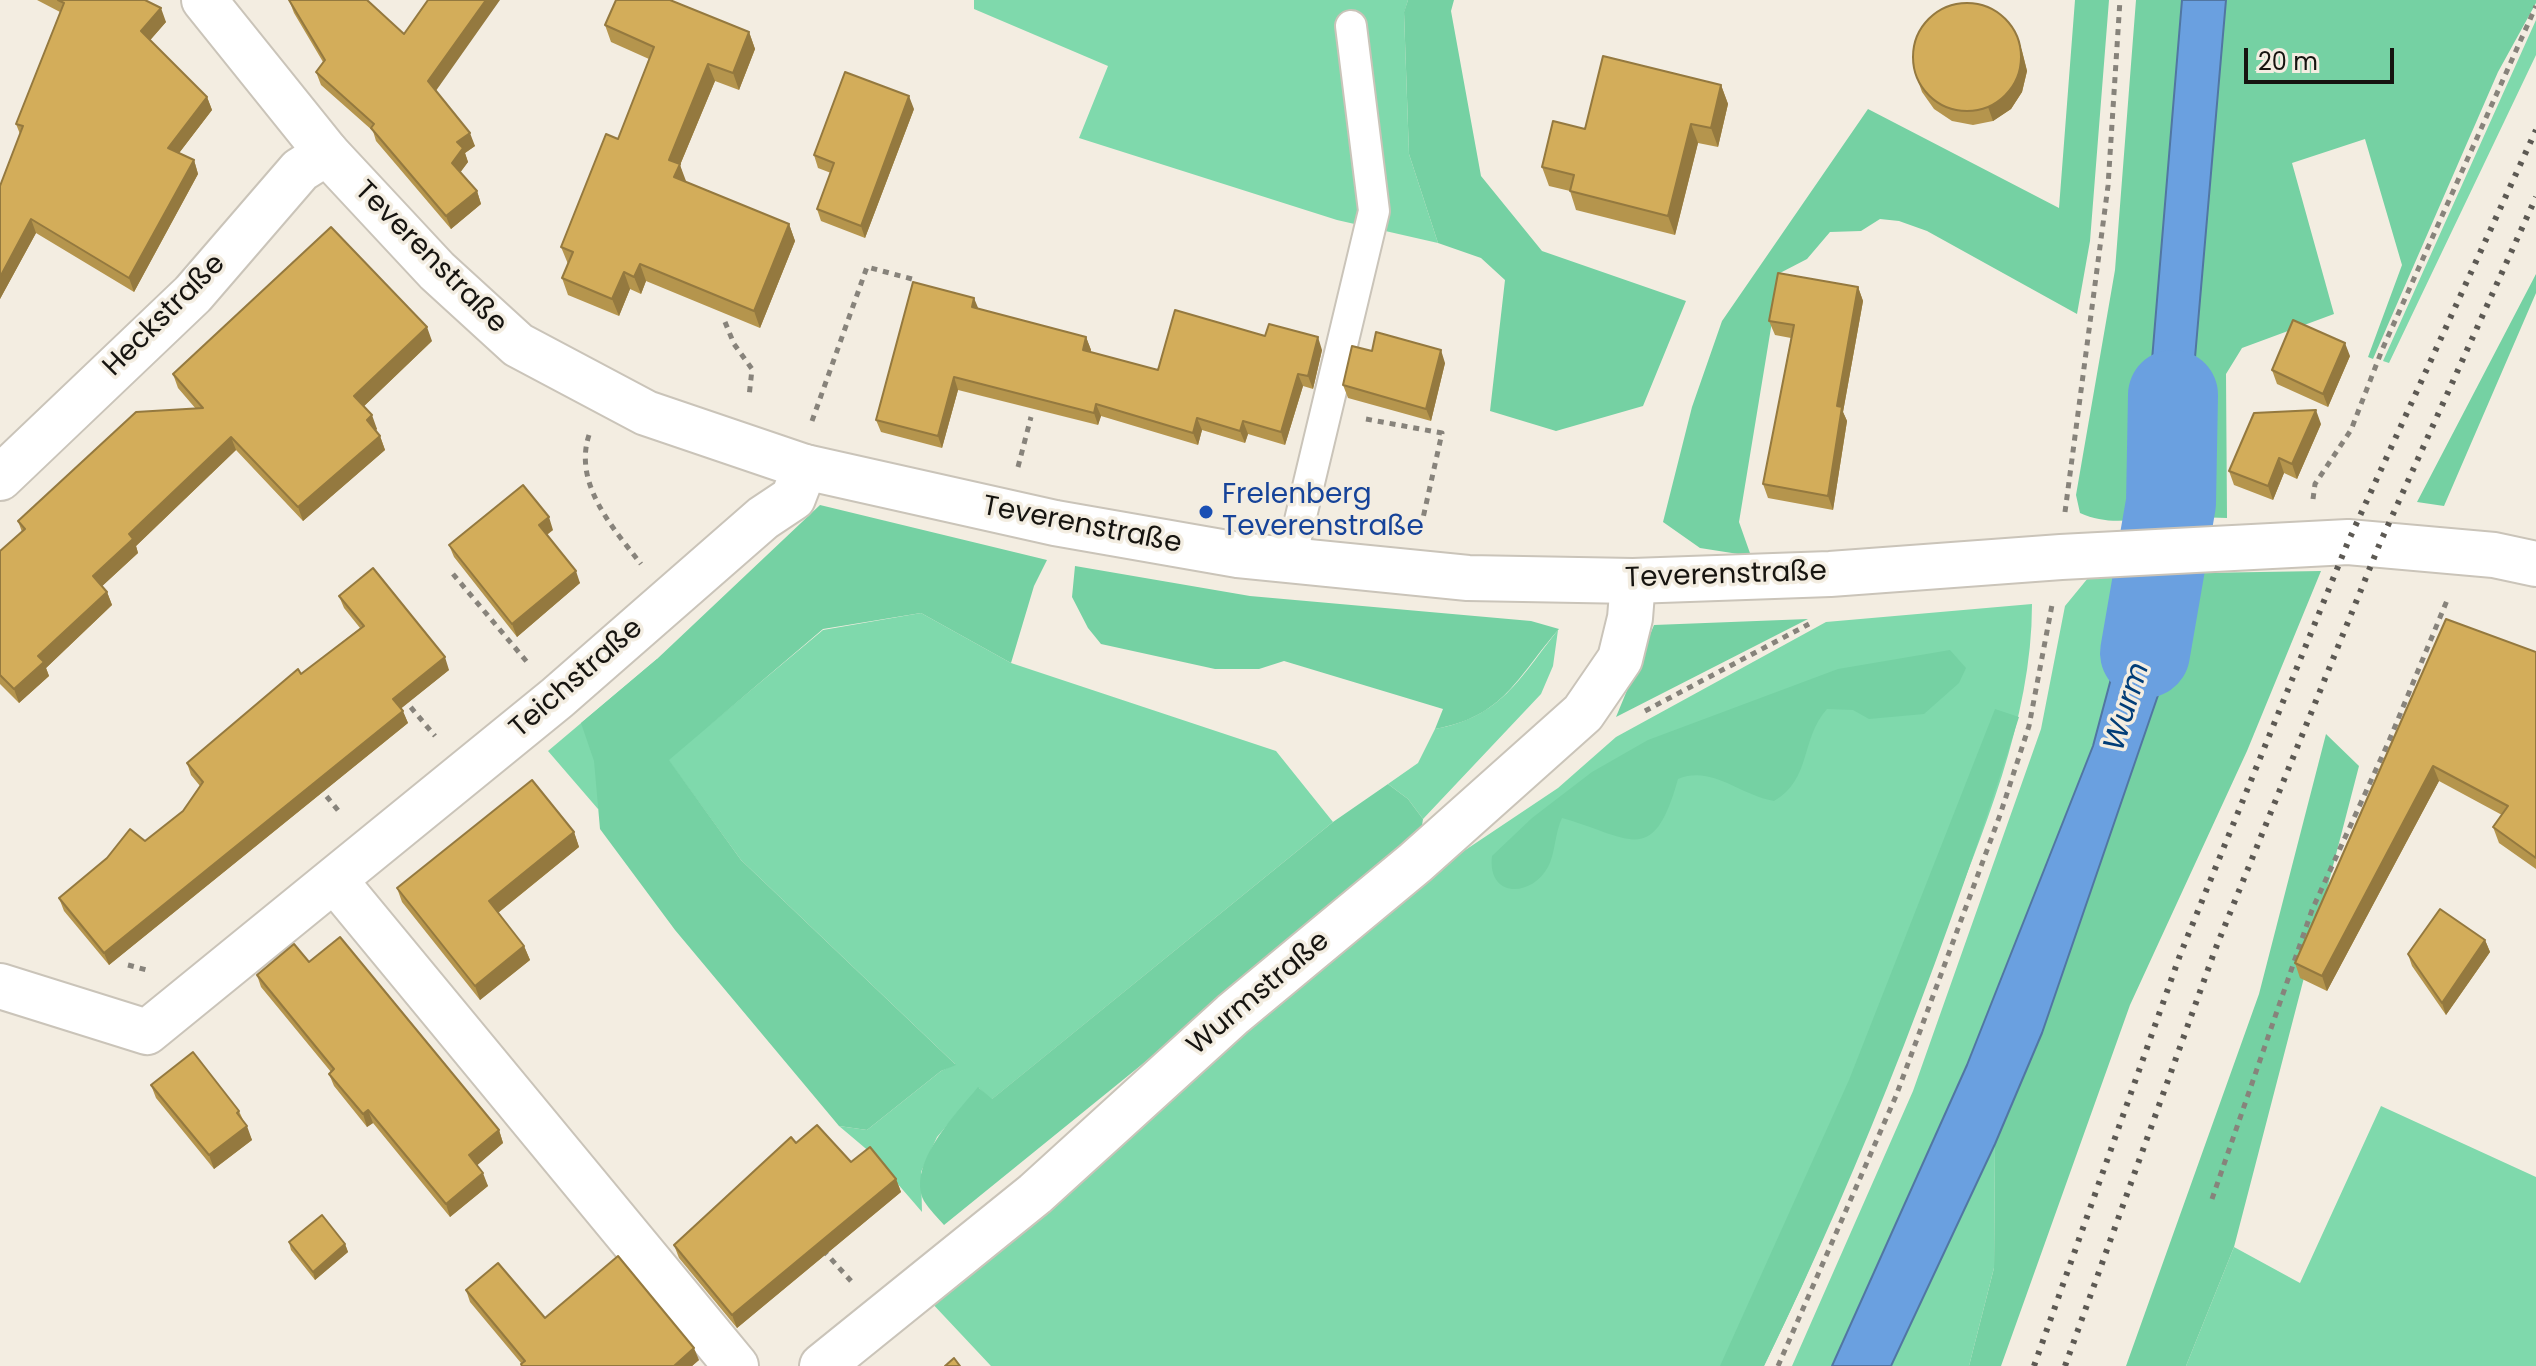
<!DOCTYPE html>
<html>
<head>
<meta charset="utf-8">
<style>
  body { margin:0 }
  #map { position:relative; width:2536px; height:1366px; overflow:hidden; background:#f3ede1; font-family:Poppins,sans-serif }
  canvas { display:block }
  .scale { position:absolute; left:2244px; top:48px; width:150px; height:36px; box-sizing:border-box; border:4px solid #161410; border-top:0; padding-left:10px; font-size:24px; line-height:28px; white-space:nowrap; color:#161410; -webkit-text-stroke:6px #f3ede1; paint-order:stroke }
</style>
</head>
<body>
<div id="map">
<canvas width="2536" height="1366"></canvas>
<div class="scale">20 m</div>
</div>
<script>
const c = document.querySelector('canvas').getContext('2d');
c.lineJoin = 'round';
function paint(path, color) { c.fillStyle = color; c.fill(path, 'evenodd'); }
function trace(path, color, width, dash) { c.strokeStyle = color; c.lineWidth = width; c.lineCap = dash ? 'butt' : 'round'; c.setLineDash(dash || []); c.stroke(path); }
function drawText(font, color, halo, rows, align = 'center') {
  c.font = font + ' Poppins,sans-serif'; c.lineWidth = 7; c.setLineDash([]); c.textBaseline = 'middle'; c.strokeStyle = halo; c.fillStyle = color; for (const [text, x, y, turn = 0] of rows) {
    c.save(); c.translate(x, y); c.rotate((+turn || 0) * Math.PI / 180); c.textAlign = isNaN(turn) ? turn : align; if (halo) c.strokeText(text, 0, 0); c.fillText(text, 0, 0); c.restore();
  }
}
const green = new Path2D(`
  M974 0H1408L1404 13 1409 154 1438 243 1337 220 1079 138 1108 66 974 9Z
  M2536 20V55L2389 363 2383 361Z
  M2139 574 2093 746 1967 1065 1832 1366H1792L1913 1091 2041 729 2065 606 2088 578Z
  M2032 604C2032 721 1982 833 1941 941 1887 1084 1832 1228 1764 1366H991L929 1300 1050 1204 1431 873 1558 788 1616 737 1826 622Z
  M921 613 1011 663 1276 751 1333 822 991 1100 979 1088 937 1137 921 1172 922 1212 871 1153 839 1126 867 1130 941 1071 955 1064 741 860 669 761 598 809 548 751 657 659 708 726 823 630Z
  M1558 630 1553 666 1541 694 1423 819 1408 799 1388 784 1418 763 1435 729C1501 717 1519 679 1558 630Z
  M2381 1106 2536 1177V1366H2186L2234 1247 2300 1283Z
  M1995 1144 1994 1268 1969 1366H1891Z`);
const forest = new Path2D(`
  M1408 0H1454L1451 11 1481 176 1542 251 1686 301 1643 406 1556 431 1490 411 1505 280 1481 258 1438 243 1409 154 1404 12Z
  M2075 0H2109L2090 241 2077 314 1927 231 1899 221 1880 219 1861 231 1830 232 1807 259 1780 273 1739 522 1751 556 1700 548 1663 522 1692 407 1722 321 1868 109 2059 208Z
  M2136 0H2182L2149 396 2152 518C2126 521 2104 524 2080 513L2076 495 2115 270Z
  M2226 0H2536V3L2498 72 2373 359 2368 357 2402 265 2365 139 2292 163 2334 314 2242 348 2226 374 2227 518 2195 517 2194 369Z
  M2536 274V293L2444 506 2417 502Z
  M820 505 1047 560 1034 586 1011 663 921 613 823 629 669 760 741 860 956 1065 941 1071 867 1130 839 1126 675 930 600 829 594 761 581 723 657 659Z
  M1075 566 1250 596 1531 621 1559 629C1516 678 1505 716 1435 729L1443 709 1284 661 1259 669H1215L1101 644 1088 628 1072 597Z
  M2321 571 2247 751 2130 1005 2001 1366H1969L1994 1268 1995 1144 2042 1033 2200 573Z
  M1808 619 1616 717 1654 625Z
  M1950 650 1966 668 1959 683 1924 714 1869 719 1853 710 1827 709C1800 739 1812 779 1774 801 1739 795 1712 765 1678 779 1653 869 1630 837 1562 818 1555 832 1555 855 1548 867 1531 898 1487 898 1492 856L1532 818 1592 772 1648 740 1838 669Z
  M1995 709 2019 717C1949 938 1866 1158 1764 1366H1720L1849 1080Z
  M2326 734 2359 766 2234 1247 2186 1366H2126L2259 994Z
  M1388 784 1408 799 1423 819 1420 839 944 1225C938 1218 929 1209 924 1201 906 1164 957 1113 978 1087L992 1099 1333 822Z`);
const water = new Path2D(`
  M2182 0H2226L2194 369 2195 517 2152 518 2149 396Z
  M2200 573 2042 1033 1995 1144 1891 1366H1832L1967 1065 2093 746 2139 574Z`);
const river = new Path2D(`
  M2145 653 2171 503 2173 395`);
const path = new Path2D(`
  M725 322 734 344 752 369 749 397
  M1366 419 1442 433 1421 527
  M812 421 867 267 912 279
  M589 435C573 484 613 528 641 564
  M1018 467 1031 417
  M2313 499 2315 484 2351 430 2382 350 2536 6
  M2065 512 2108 186 2120 0
  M453 574 527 662
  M403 698 435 736
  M1645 711 1809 624
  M319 787 341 814
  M128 965 147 970
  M2212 1199 2312 910 2389 741 2448 598
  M823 1250 851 1281
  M1778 1366 1896 1096 2000 815 2029 726 2052 605`);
const service = new Path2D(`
  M1291 558 1374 211 1351 26`);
const minor = new Path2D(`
  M0 478 193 294 300 170 327 153
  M336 882 736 1366
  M0 986 147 1032 557 698 763 518 793 498 805 467
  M822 1366 1035 1194 1233 1014 1415 863 1583 713 1620 659 1630 618 1633 581`);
const tertiary = new Path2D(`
  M204 0 327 153 437 271 518 345 646 413 805 467 1055 523 1238 555 1468 578 1633 581 1830 574 2061 557 2348 542 2494 555 2536 564`);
const rail = new Path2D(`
  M2034 1366 2180 955 2348 542 2536 130
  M2065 1366 2215 950 2380 543 2536 197`);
const wall = new Path2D(`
  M37 0H145L166 22 150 40 207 97 212 110 179 153 194 160 198 174 134 292 36 233 0 299V186L20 134 16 124 60 12Z
  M289 0 436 91 475 146 465 153 468 162 460 172 477 191 481 204 451 229 376 141 373 131 321 85 316 72 323 62 294 13Z
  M605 25 749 32 755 49 739 90 715 81 680 165 685 182 789 224 795 241 760 328 646 281 641 294 630 289 619 316 568 295 562 278 568 264 561 247 618 139 649 59 611 42Z
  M2017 36 2022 51 2027 71 2022 92 2011 109 1993 121 1973 125 1952 121 1934 109 1922 92 1917 78Z
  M1721 85 1728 104 1718 147 1698 143 1675 235 1576 210 1570 191 1549 186 1542 167 1585 129Z
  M914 109 865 238 821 221 817 209 831 173 818 168 814 155Z
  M1858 287 1863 301 1843 412 1847 421 1833 510 1768 498 1763 484 1791 338 1775 335 1769 321Z
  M978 309 1086 337 1091 350 1090 352 1158 370 1265 336 1322 350 1313 389 1303 386 1285 445 1248 434 1245 443 1202 430 1198 445 1101 416 1098 425 958 390 942 448 881 432 876 420Z
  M432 341 364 406 377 429 376 430 380 436 385 450 303 521 236 450 136 546 138 553 102 586 107 592 112 605 46 668 49 676 19 703 0 684V551L22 532 18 521 196 409 178 388 173 374Z
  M1372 351 1445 363 1431 421 1348 398 1343 385Z
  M2350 356 2328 407 2277 384 2272 370Z
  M2321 424 2297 479 2284 473 2273 500 2234 485 2229 471Z
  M553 530 547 535 580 583 517 637 454 557 449 545Z
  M339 596 449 670 401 708 408 723 109 965 64 911 59 898 145 841 183 811 200 786 191 775 187 763 360 628 344 608Z
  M2446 619 2536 652V869L2499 843 2493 827 2502 815 2439 781 2327 991 2300 978 2295 963Z
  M574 832 579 847 498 913 524 946 530 960 480 1000 402 902 397 888Z
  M2485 940 2490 952 2446 1015 2412 966 2408 954Z
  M309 962 499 1130 503 1143 477 1165 488 1186 450 1217 373 1123 367 1127 334 1086 329 1074 331 1072 261 987 257 975Z
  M151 1085 239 1111 252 1140 214 1169 156 1098Z
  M796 1143 896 1179 901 1192 737 1328 679 1258 674 1245Z
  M289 1242 345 1244 348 1252 315 1280 291 1250Z
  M466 1290 545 1318 699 1360 692 1366H521V1363L470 1302Z`);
const shadedWall = new Path2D(`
  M486 0H500L433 95 428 81Z
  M161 8 166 22 146 45 141 31Z
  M749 32 755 49 739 90 733 73Z
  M2017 36 2022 51 2027 71 2022 92 2011 109 1993 121 1988 107Z
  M708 64 715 81 680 165 686 181 680 194 669 160Z
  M1721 85 1728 104 1718 147 1711 128Z
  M909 96 914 109 865 238 861 226Z
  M207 97 212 110 173 161 168 148Z
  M1691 124 1698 143 1675 235 1668 216Z
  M470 133 475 146 465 153 468 162 457 177 452 163 457 142Z
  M194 160 198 174 134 292 129 278Z
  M477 191 481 204 451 229 446 216Z
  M31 219 36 233 0 299V277Z
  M789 224 795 241 760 328 754 311Z
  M640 264 646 281 641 294 634 277Z
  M624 272 630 289 619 316 612 299Z
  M1858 287 1863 301 1843 412 1847 421 1833 510 1828 496 1837 406Z
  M974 298 979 310 972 307Z
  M427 327 432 341 360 410 354 396Z
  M1086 337 1091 350 1087 362 1083 350Z
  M1318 337 1322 350 1313 389 1308 376Z
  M2345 343 2350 356 2328 407 2323 394Z
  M1441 350 1445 363 1431 421 1426 409Z
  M1298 374 1303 386 1285 445 1281 432Z
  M954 377 958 390 942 448 938 436Z
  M1096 404 1101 416 1098 425 1094 413Z
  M2316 410 2321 424 2297 479 2292 464Z
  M372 415 377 429 372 434 367 420Z
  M1197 418 1202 430 1198 445 1193 433Z
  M1243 421 1248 434 1245 443 1240 431Z
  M380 436 385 450 303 521 298 507Z
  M231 437 236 450 136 546 138 553 98 590 93 576 129 534Z
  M2279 458 2284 473 2273 500 2268 486Z
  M549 517 553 530 543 537 539 525Z
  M576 571 580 583 517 637 512 624Z
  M107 592 112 605 46 668 49 676 19 703 14 689 38 656Z
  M445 657 449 670 398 711 393 699Z
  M403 711 408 723 109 965 104 953Z
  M2433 766 2439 781 2327 991 2322 976Z
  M574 832 579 847 494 916 489 901Z
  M2485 940 2490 952 2446 1015 2442 1003Z
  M524 946 530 960 480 1000 475 986Z
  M368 1110 373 1123 367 1127 363 1114Z
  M247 1126 252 1140 214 1169 209 1155Z
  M499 1130 503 1143 474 1168 469 1155Z
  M483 1173 488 1186 450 1217 446 1204Z
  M896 1179 901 1192 737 1328 732 1315Z
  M345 1244 348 1252 315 1280 313 1272Z
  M694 1348 699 1360 692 1366H674Z`);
const building = new Path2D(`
  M58 0H145L161 8 141 31 207 97 168 148 194 160 129 278 31 219 0 277V186L23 126 16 124 64 3Z
  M289 0H367L404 34 428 0H486L428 81 470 133 457 142 463 148 452 163 477 191 446 216 371 128 374 124 316 72 325 60Z
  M616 0H670L749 32 733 73 708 64 669 160 680 164 674 177 789 224 754 311 640 264 634 277 624 272 612 299 562 278 573 252 561 247 606 134 618 139 654 47 605 25Z
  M1913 57a54 54 0 1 1 108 0a54 54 0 1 1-108 0Z
  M1603 56 1721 85 1711 128 1691 124 1668 216 1570 191 1574 175 1542 167 1553 121 1585 129Z
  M845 72 909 96 861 226 817 209 834 163 814 155Z
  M331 227 427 327 354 396 372 415 367 420 380 436 298 507 231 437 129 534 133 539 93 576 107 592 38 656 44 662 14 689 0 675V551L25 529 18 521 136 412 203 408 173 374Z
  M1778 273 1858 287 1837 406 1842 407 1828 496 1763 484 1794 325 1769 321Z
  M913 282 974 298 972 307 1086 337 1083 350 1158 370 1175 310 1265 336 1269 324 1318 337 1308 376 1298 374 1281 432 1243 421 1240 431 1197 418 1193 433 1096 404 1094 413 954 377 938 436 876 420Z
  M2293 320 2345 343 2323 394 2272 370Z
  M1376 332 1441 350 1426 409 1343 385 1352 346 1372 351Z
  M2316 410 2292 464 2279 458 2268 486 2229 471 2254 413Z
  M523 485 549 517 539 525 576 571 512 624 449 545Z
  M373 568 445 657 393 699 403 711 104 953 59 898 107 858 130 829 145 841 183 811 203 782 187 763 298 669 301 674 364 626 339 596Z
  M2446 619 2536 652V858L2493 827 2508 806 2433 766 2322 976 2295 963Z
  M532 780 574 832 489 901 524 946 475 986 397 888Z
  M2440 909 2485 940 2442 1003 2408 954Z
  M340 937 499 1130 469 1155 483 1173 446 1204 368 1110 363 1114 329 1074 334 1069 257 975 294 944 309 962Z
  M193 1052 239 1111 237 1113 247 1126 209 1155 151 1085Z
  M817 1125 851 1162 870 1147 896 1179 732 1315 674 1245 791 1137 796 1143Z
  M322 1215 345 1244 313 1272 289 1242Z
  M618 1256 694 1348 674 1366H522L521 1364 525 1361 466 1290 498 1263 545 1318Z
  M954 1358 960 1366H945Z`);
const markers = [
  [1206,512,8,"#1a4fb4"]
];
const streetNames = [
  ["Teverenstraße",430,258,45],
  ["Heckstraße",165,316,-45],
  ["Teverenstraße",1082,526,11],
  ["Teverenstraße",1726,576,-2],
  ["Teichstraße",577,679,-41],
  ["Wurmstraße",1259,994,-40]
];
const transitNames = [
  ["Frelenberg",1222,496],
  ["Teverenstraße",1222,528]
];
const waterNames = [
  ["Wurm",2128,707,-73]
];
paint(green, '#7fd9ac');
paint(forest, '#75d1a3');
paint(water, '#6aa0e0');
trace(water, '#5176a2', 2);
trace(river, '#6aa0e0', 90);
trace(service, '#cac4b9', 34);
trace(minor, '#cac4b9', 48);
trace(tertiary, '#cac4b9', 48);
trace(path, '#87837b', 5, [6, 6]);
trace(service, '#fff', 30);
trace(minor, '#fff', 44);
trace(tertiary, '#fff', 44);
trace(rail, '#5c5953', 6, [4, 8]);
paint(wall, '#b5954d');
paint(shadedWall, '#94793f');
paint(building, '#d3ad5a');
trace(building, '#94793f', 2);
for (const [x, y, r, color] of markers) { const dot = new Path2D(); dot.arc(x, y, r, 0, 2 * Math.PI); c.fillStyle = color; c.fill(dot); trace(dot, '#f3ede1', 3); }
drawText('28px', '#161410', '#f3ede1', streetNames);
drawText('28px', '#164399', '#f3ede1', transitNames, 'left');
drawText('italic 30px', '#013d77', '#f3ede1', waterNames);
</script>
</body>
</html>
